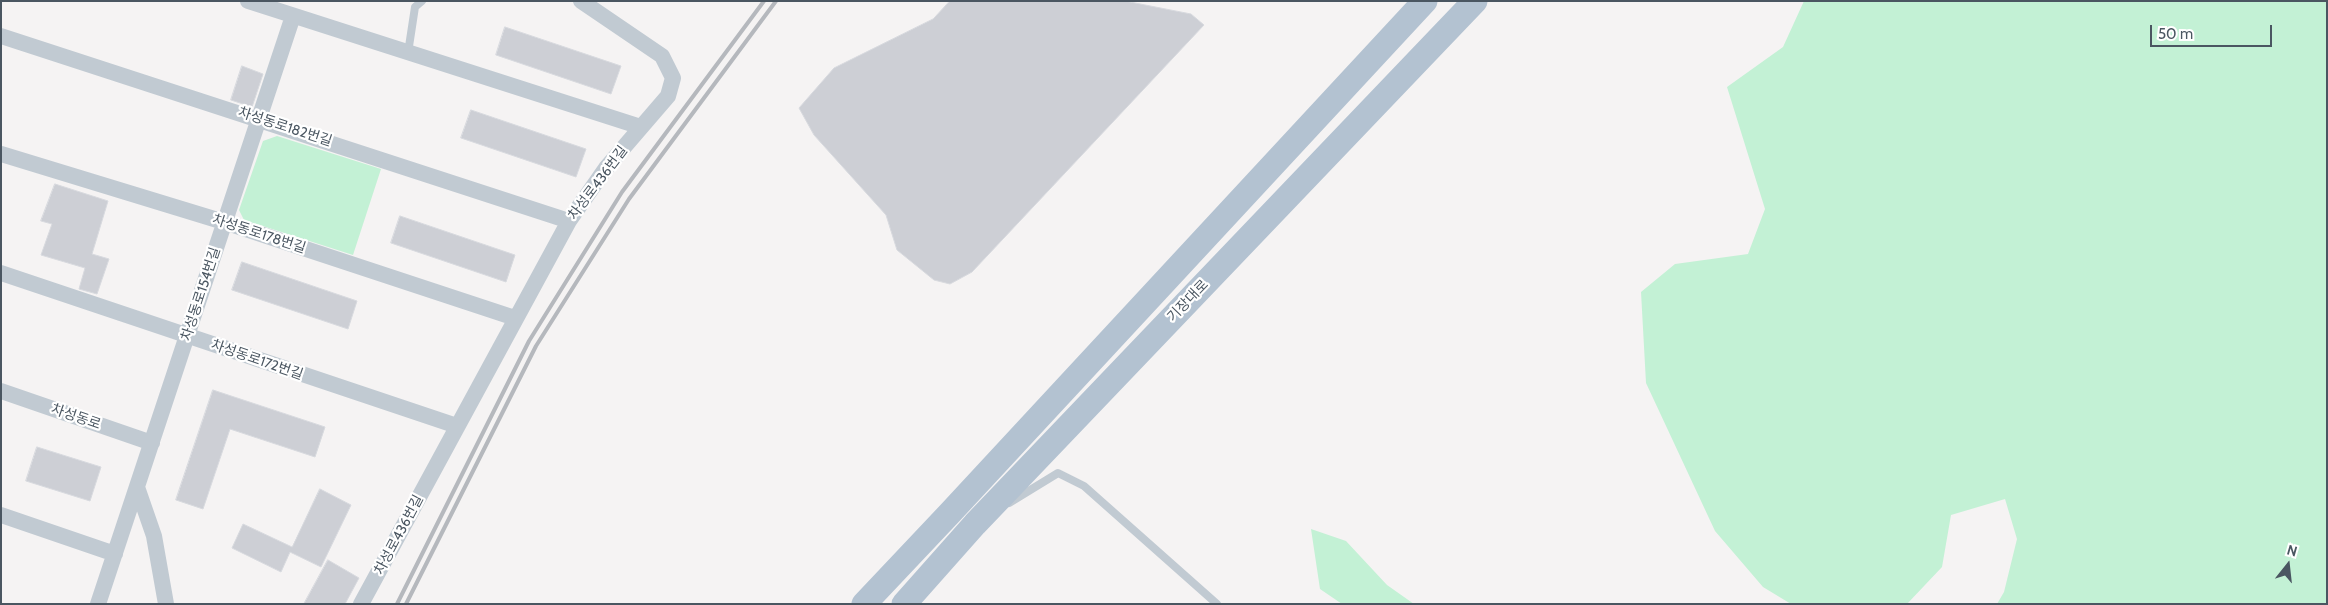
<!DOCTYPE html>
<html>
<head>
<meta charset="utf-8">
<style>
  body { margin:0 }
  #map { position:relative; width:2328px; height:605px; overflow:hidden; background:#f5f3f3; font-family:Cabin,sans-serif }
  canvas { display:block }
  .frame { position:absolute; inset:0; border:2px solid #4a5661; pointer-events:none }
  .north { position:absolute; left:2263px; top:540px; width:50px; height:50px; -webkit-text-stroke:4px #fff; paint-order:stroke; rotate:16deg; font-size:14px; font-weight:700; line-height:20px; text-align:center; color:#4a5661 }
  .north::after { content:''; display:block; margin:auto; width:18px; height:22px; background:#4a5661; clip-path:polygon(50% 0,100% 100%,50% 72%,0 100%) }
  .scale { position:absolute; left:2150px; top:25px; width:122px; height:22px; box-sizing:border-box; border:2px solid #4a5661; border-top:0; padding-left:6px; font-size:15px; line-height:18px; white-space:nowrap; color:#4a5661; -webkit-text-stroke:4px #fff; paint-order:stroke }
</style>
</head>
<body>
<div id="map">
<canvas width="2328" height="605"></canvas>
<div class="frame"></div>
<div class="north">N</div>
<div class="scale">50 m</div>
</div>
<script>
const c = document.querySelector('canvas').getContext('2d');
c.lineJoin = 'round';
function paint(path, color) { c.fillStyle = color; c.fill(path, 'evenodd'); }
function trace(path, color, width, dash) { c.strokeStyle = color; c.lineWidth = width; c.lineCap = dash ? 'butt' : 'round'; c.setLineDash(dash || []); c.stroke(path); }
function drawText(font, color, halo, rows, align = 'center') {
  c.font = font + ' Cabin,"Noto Sans KR",sans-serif'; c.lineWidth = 4.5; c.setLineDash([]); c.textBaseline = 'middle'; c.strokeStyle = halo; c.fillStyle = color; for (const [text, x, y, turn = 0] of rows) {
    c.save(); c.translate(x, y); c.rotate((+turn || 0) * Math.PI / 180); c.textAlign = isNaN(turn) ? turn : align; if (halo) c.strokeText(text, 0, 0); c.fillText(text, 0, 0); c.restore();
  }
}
const green = new Path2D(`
  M1804 1H2327V604H1997L2004 592 2017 539 2005 499 1951 515 1942 567 1907 604H1791L1763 587 1715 531 1646 383 1641 292 1675 264 1748 254 1765 209 1727 87 1783 47Z
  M277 136 381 169 353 255 244 220 239 210 263 141Z
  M1311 529 1346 541 1387 585 1414 604H1342L1320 589Z`);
const building = new Path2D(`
  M950 1H1125L1191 14 1204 25 972 272 950 284 934 280 897 250 886 215 814 135 799 108 834 68 933 19Z
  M505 27 621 66 611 94 496 55Z
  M242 66 263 74 252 107 231 100Z
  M471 110 586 149 576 177 461 138Z
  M55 184 108 201 92 254 109 259 97 294 79 289 85 268 41 255 52 224 41 221Z
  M400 216 515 255 506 282 391 243Z
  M242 262 357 301 348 329 232 290Z
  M213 390 325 427 315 457 230 429 203 509 176 500Z
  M37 447 101 467 90 501 26 481Z
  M320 489 351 505 321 567 290 552 281 572 232 548 243 524 292 547Z
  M328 560 359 578 345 604H304Z`);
const service = new Path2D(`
  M408 53 415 7 422 1
  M1009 503 1058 473 1084 486 1217 604`);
const minor = new Path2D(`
  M248 1 641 127
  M1 36 569 221
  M1 154 224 222 515 318
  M1 273 457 426
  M1 391 152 443
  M137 487 154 536 166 604
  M1 515 115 554
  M98 604 293 16
  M361 604 569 221 606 168 668 96 673 78 662 56 581 1`);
const primary = new Path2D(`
  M864 604 950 513 1425 1
  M904 604 975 524 1475 1`);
const rail = new Path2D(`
  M397 604 529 341 622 192 764 1
  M406 604 536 346 629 199 776 1`);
const streetNames = [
  ["차성동로182번길",285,127,18],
  ["차성로436번길",598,183,-53],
  ["차성동로178번길",259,234,18],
  ["차성동로154번길",201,294,-72],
  ["기장대로",1188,301,-46],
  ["차성동로172번길",257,360,19],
  ["차성동로",76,417,19],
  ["차성로436번길",399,535,-62]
];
paint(green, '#c3f1d5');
paint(building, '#cdcfd5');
trace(building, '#d7d9de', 1);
trace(service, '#c1cad2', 8);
trace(minor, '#c1cad2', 16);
trace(primary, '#b3c2d1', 25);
trace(rail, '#b5b8bd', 4);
drawText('14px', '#4a5661', '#fff', streetNames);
</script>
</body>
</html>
